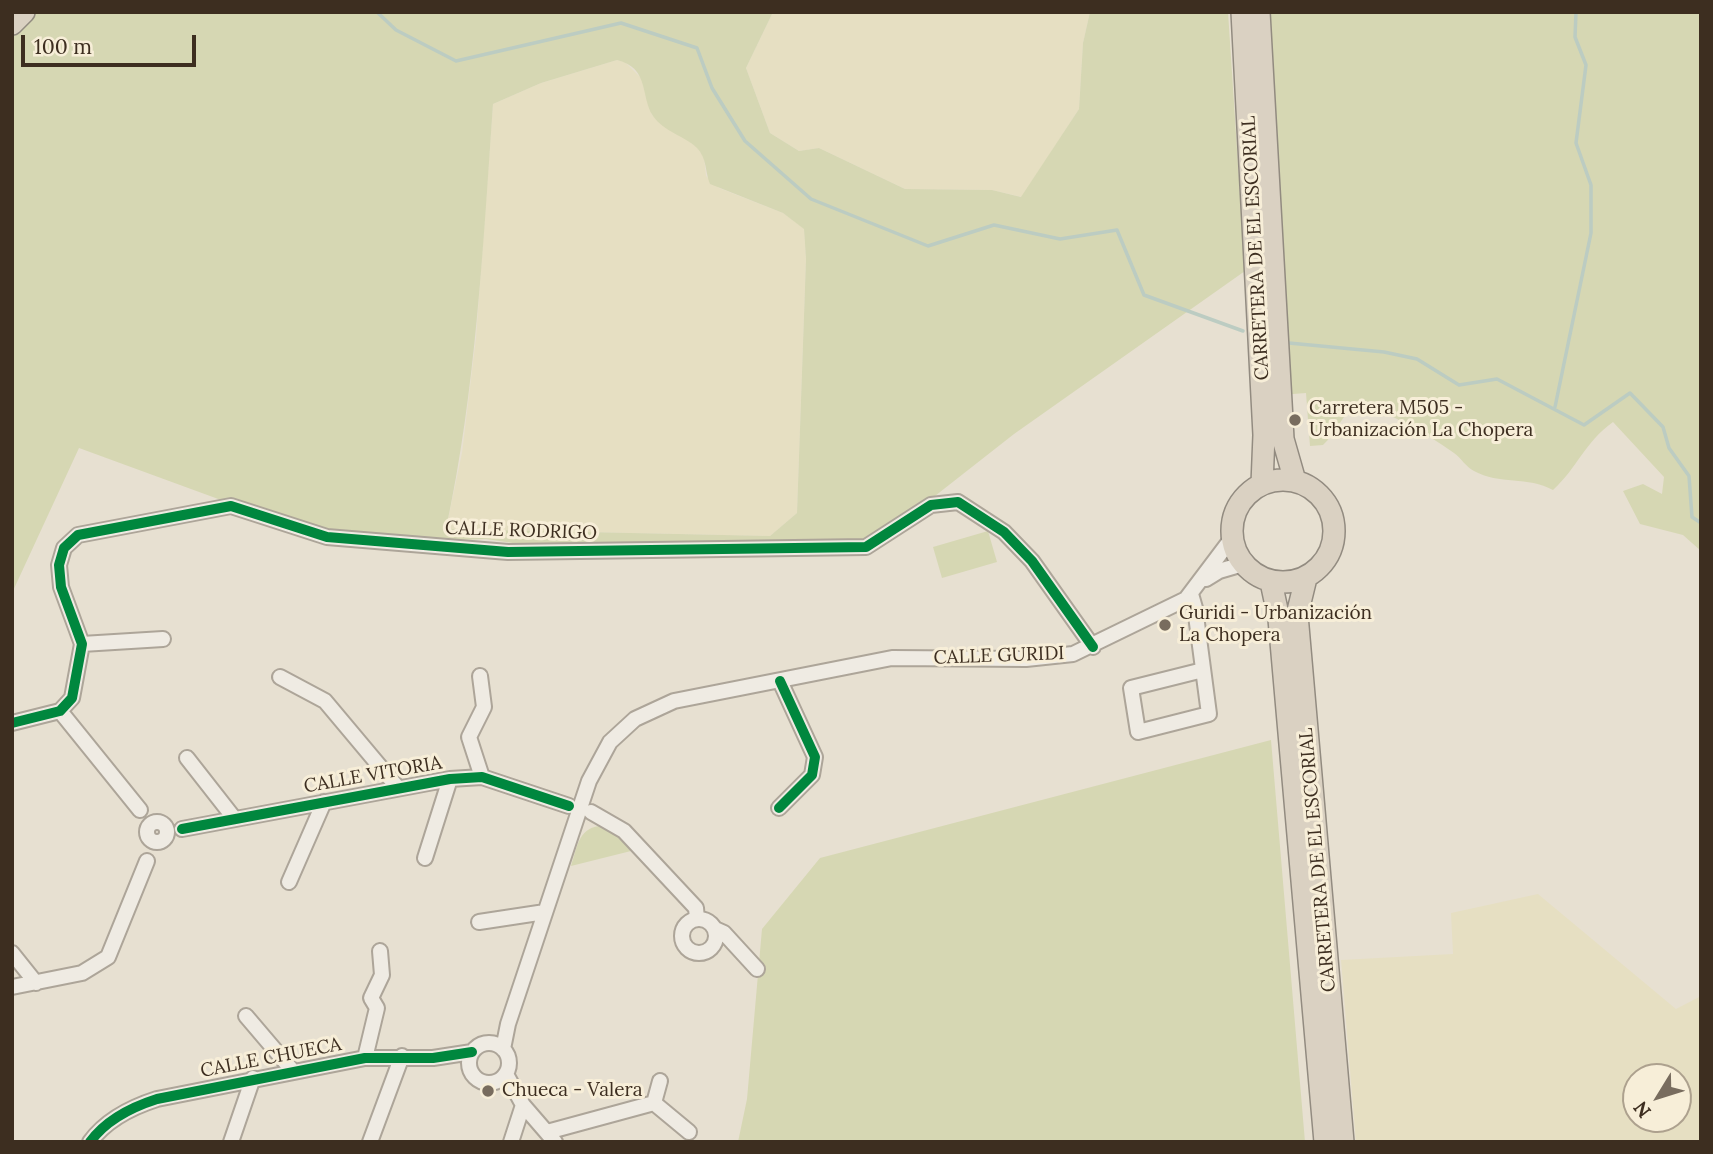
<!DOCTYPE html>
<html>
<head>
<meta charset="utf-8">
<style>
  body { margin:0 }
  #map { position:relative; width:1713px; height:1154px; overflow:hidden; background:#e7e0d1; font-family:Lora,serif }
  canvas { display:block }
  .frame { position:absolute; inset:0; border:14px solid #3d2e20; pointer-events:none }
  .north { position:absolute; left:1622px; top:1063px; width:70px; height:70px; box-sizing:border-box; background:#f7eed8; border:2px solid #ada18e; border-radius:50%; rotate:232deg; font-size:19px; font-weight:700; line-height:28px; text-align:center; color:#3d2e20 }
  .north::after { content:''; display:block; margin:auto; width:24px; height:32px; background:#786c5e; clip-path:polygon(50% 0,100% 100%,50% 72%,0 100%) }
  .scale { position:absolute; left:21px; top:35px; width:175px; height:32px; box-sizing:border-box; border:4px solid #3d2e20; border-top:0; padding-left:9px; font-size:21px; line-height:24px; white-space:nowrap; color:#3d2e20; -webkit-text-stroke:5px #f7eed8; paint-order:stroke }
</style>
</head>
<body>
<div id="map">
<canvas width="1713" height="1154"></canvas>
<div class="frame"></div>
<div class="north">N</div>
<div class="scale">100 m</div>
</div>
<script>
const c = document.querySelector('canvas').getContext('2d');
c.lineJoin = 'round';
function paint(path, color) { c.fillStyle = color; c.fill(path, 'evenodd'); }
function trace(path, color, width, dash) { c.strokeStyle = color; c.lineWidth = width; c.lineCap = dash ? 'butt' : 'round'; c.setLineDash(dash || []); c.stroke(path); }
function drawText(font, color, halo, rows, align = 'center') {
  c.font = font + ' Lora,serif'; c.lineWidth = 6; c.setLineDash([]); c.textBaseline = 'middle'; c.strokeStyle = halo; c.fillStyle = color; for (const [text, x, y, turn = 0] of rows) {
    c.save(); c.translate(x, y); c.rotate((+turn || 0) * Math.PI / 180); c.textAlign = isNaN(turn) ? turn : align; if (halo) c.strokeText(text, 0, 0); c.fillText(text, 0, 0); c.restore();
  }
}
const farmland = new Path2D(`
  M773 12H1090L1083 43 1079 109 1022 197 992 190 905 189 819 148 799 151 770 133 746 68Z
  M617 60 625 62 642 79 652 115 696 146 704 157 706 176 719 188 783 213 804 228 806 259 797 513 770 536 446 529 462 453 476 338 493 104 541 83Z
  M1538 894 1676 1009 1701 996V1142H1356L1341 960 1453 954 1451 913ZM1636 1077H1678V1119H1636Z`);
const green = new Path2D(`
  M27 12H773L746 68 770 133 799 151 819 148 905 189 992 190 1021 197 1079 109 1083 43 1090 12H1228L1245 271 1014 434 912 514 866 543 698 546 585 543 540 547 486 539 432 541 327 530 221 500 79 448 12 593V38L32 16ZM617 60C650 68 640 96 653 116 664 132 685 136 697 148 707 158 705 172 710 184L783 213 804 229 806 259 797 513 770 536 446 529C476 389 483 247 493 104L541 83Z
  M1259 12H1701V551L1683 535 1640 524 1623 491 1643 484 1662 494 1664 477 1613 422C1584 443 1578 467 1553 490 1528 476 1499 485 1474 471 1466 467 1461 458 1454 453 1423 431 1392 414 1356 403 1342 415 1337 432 1323 445L1310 446 1306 393 1280 395Z
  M988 531 997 562 942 578 933 547Z
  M1271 740 1305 1142H738L747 1099 762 929 820 858Z
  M599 826 611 829 631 851 571 866C577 848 578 829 599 826Z`);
const stream = new Path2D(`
  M377 12 396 30 456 61 621 23 697 48 712 88 745 141 811 199 928 246 994 225 1060 239 1117 230 1144 295 1243 331
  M1289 343 1384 352 1417 359 1459 385 1497 379 1584 425 1630 393 1663 427 1669 448 1689 476 1692 517 1701 523
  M1555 407 1591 233V185L1576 143 1586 65 1575 37 1576 12`);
const minor = new Path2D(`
  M1206 579 1219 571 1243 564
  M1191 594 1195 608 1209 714 1138 732 1131 688 1203 670
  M82 644 163 639
  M480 676 484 707 469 737 482 777
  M280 677 325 701 398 788
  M60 711 140 810
  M12 723 60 711 72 698 82 644 61 587 59 565 64 548 78 535 231 506 327 537 508 552 866 547 931 505 958 502 1004 532 1032 561 1093 647
  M187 758 234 818
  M779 808 812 775 815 757 780 681
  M591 812 624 831 696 908 697 919
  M147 832a10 10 0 1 1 20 0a10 10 0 1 1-20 0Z
  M182 829 450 779 482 777 569 806
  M425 858 450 779
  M289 882 324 802
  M682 936a17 17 0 1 1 34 0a17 17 0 1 1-34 0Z
  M479 922 545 912
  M715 929 724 933 757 969
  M12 953 36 983
  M12 987 82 973 108 957 147 861
  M246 1016 292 1070
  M469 1063a20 20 0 1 1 40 0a20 20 0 1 1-40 0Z
  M503 1049 508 1024 589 781 610 742 635 719 674 701 892 658 1026 659 1073 654 1186 599 1232 538
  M365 1058 377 1008 371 998 382 975 380 951
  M506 1074 523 1105 555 1142
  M654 1103 660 1081
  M547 1132 654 1103 689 1132
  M90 1142C106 1120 132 1107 157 1099L365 1058H433L472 1052
  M231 1142 253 1078
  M370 1142 402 1056
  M511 1142 523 1105`);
const highway = new Path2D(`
  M1242 12 1264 435 1262 484
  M1259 12 1282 420 1283 439 1295 481
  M12 24 24 12
  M1232 531a51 51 0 1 1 102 0a51 51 0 1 1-102 0Z
  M1306 578 1297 615 1343 1142
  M1271 582 1279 619 1325 1142`);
const cycleway = new Path2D(`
  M12 723 60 711 72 698 82 644 61 587 59 565 64 548 78 535 231 506 327 537 508 552 866 547 931 505 958 502 1004 532 1032 561 1093 647
  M779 808 812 775 815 757 780 681
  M182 829 450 779 482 777 569 806
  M90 1142C106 1120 132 1107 157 1099L365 1058H433L472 1052`);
const markers = [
  [1295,420,7,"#786c5e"],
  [1165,625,7,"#786c5e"],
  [488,1091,7,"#786c5e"]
];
const streetNames = [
  ["CARRETERA DE EL ESCORIAL",1256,248,-93],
  ["CALLE RODRIGO",521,531,2],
  ["CALLE GURIDI",999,656,-2],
  ["CALLE VITORIA",373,775,-10],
  ["CARRETERA DE EL ESCORIAL",1318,860,-95],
  ["CALLE CHUECA",271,1058,-11]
];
const poiNames = [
  ["Carretera M505 -",1309,409],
  ["Urbanización La Chopera",1309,431],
  ["Guridi - Urbanización",1179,614],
  ["La Chopera",1179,636],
  ["Chueca - Valera",502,1091]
];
paint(farmland, '#e6dfc2');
paint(green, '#d6d7b3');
trace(stream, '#bcccc2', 3.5);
trace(minor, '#ada599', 18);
trace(highway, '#928b80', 24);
trace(minor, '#efebe3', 14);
trace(highway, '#dad1c2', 21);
trace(cycleway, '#00873e', 10);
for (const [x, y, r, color] of markers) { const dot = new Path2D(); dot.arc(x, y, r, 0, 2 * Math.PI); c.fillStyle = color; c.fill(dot); trace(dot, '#f7eed8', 2.5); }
drawText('19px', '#3d2e20', '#f7eed8', streetNames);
drawText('19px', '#3d2e20', '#f7eed8', poiNames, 'left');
</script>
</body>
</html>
